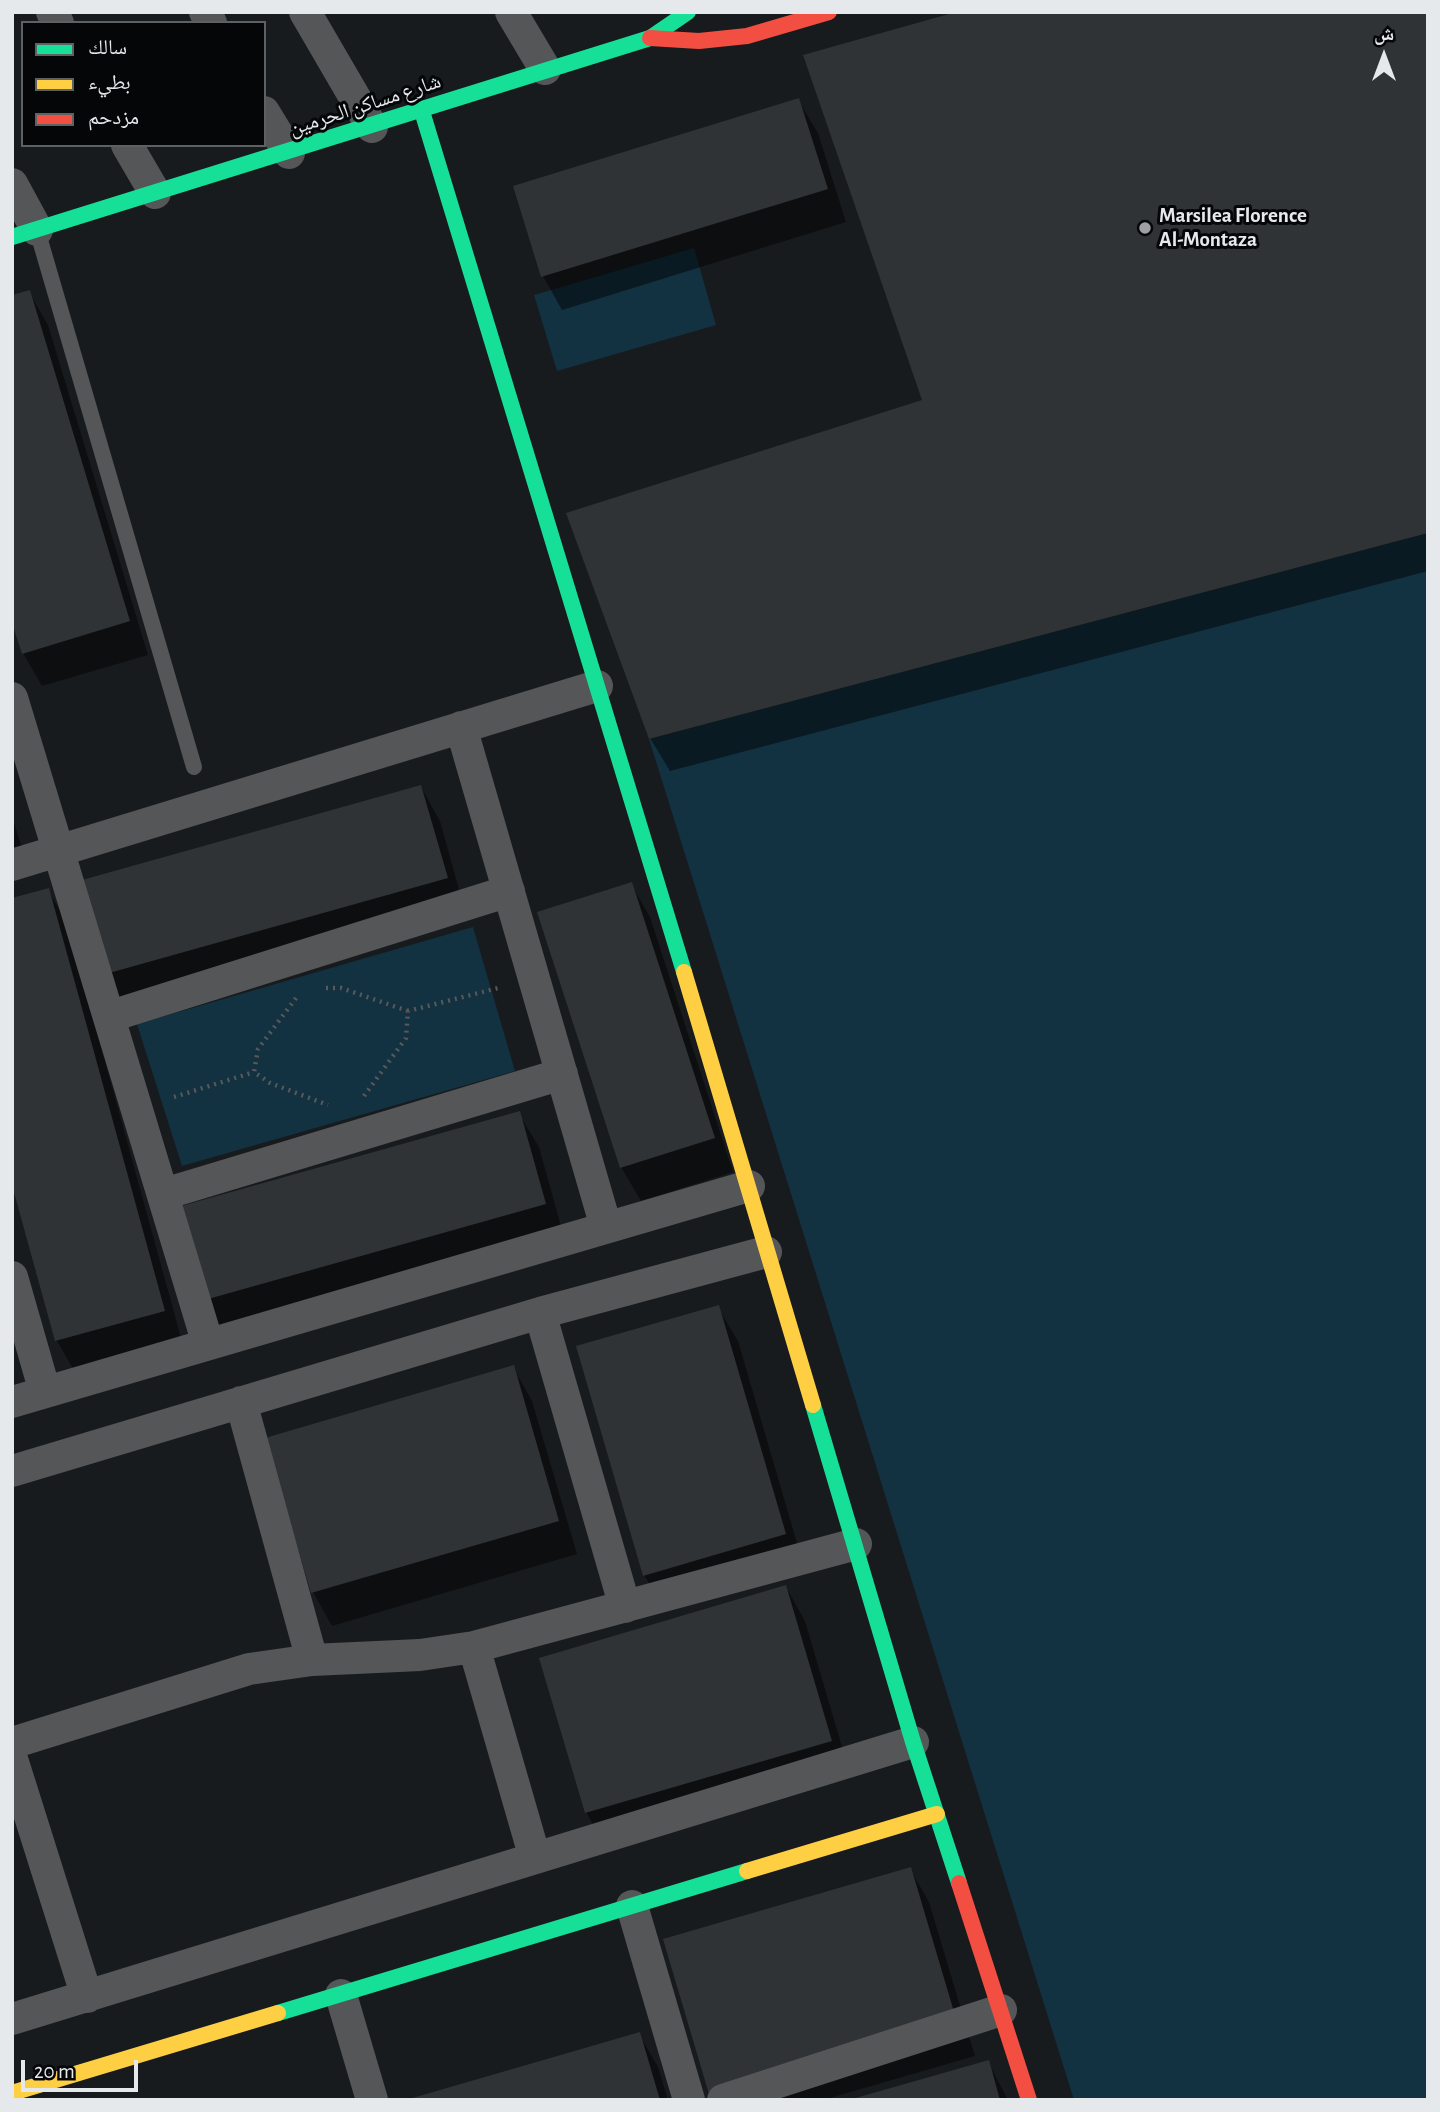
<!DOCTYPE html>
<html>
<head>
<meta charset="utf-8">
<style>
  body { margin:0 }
  #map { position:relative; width:1440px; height:2112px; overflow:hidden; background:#181b1d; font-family:"Alegreya Sans","Noto Naskh Arabic",sans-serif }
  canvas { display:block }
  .frame { position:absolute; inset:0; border:14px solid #e5e9eb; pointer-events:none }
  .legend { position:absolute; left:21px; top:21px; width:245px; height:126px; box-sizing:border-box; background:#040607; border:2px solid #5e6162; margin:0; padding:9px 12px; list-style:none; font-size:21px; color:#e5e9eb }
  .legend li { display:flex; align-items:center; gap:14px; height:35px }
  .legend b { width:35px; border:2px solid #5e6162 }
  .north { position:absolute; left:1349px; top:21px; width:70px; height:70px; -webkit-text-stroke:5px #040607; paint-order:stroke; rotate:0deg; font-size:19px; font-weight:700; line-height:28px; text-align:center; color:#e5e9eb }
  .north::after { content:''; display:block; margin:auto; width:24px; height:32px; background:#e5e9eb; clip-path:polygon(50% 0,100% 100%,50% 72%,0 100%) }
  .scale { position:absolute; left:21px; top:2060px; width:117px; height:32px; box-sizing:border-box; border:4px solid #e5e9eb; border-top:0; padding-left:9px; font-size:21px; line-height:24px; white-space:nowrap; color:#e5e9eb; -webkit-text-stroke:5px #040607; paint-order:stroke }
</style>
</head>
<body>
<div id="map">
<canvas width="1440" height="2112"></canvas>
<div class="frame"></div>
<ul class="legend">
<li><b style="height:9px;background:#16e098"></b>سالك</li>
<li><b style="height:9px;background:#ffcf43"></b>بطيء</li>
<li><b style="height:9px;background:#f24e42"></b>مزدحم</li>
</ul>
<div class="north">ش</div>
<div class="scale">20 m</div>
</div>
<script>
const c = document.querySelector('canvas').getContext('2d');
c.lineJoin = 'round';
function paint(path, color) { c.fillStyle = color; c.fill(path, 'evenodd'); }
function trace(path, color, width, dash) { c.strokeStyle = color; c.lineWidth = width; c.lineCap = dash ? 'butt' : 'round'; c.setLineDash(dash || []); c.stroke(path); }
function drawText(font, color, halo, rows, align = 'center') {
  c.font = font + ' "Alegreya Sans","Noto Naskh Arabic",sans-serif'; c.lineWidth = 6; c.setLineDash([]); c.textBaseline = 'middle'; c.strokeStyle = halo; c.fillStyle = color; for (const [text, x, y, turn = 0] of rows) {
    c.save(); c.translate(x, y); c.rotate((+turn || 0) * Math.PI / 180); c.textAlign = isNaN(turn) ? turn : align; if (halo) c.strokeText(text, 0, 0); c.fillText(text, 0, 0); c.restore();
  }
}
const green = new Path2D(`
  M694 248 716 325 557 371 534 295Z
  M1428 533V2100H1074L649 739Z
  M473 927 515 1071 182 1166 137 1024Z`);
const shadow = new Path2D(`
  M1428 12V571L670 771 650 738 925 401Z
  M798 100 818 133 846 222 562 310 543 276Z
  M29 292 48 325 148 655 42 686 23 653Z
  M421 787 440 821 465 911 122 1007 103 974Z
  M12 816 25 858 12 862Z
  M631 884 650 917 733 1172 641 1201 621 1167Z
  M48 890 67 923 183 1345 76 1374 57 1341 12 1178Z
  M519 1114 539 1147 564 1237 221 1333 202 1300Z
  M718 1308 738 1341 804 1567 664 1608 644 1575Z
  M513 1367 532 1401 577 1554 332 1626 313 1592Z
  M786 1587 805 1621 850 1774 605 1846 586 1812Z
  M910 1869 929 1902 975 2056 823 2100H714Z
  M639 2034 658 2067 668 2100H413Z
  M988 2062 1008 2100H855Z`);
const building = new Path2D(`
  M956 12H1428V533L649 739 566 513 922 400 803 55Z
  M799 98 828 189 541 277 513 186Z
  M30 290 130 621 22 654 12 623V295Z
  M421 785 448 878 102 975 75 882Z
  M632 882 715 1138 620 1168 537 912Z
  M49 888 165 1311 55 1341 12 1185V898Z
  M520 1111 546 1204 201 1301 174 1208Z
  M719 1305 786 1534 643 1576 576 1346Z
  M514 1365 559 1521 311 1593 265 1438Z
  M786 1585 832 1741 585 1813 539 1658Z
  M911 1867 957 2022 709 2094 663 1939Z
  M640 2032 660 2100H409V2099Z
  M989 2060 1000 2100H852V2099Z`);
const path = new Path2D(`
  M326 988H341L408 1011
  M296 998 258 1049 254 1072 270 1083 328 1105
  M364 1096 406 1038 408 1011 498 988
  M174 1097 254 1072`);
const lane = new Path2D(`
  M37 230 194 767`);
const street = new Path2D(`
  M52 12 58 23
  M205 12 211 23
  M305 12 372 127
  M511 12 545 69
  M264 112 289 153
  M127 145 155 193
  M12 184 37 230
  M12 698 208 1344
  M461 727 606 1227
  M12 865 597 686
  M111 1016 509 891
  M164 1194 562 1074
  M12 1277 45 1392
  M540 1313 625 1607
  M12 1402 749 1186
  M241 1402 312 1660
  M12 1471 540 1313 766 1252
  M474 1647 535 1858
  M12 1743 249 1669 312 1660 420 1655 474 1647 856 1544
  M12 1759 87 1997
  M632 1906 689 2100
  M341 1995 372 2100
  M12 2019 913 1742
  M723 2100 1001 2010`);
const fast = new Path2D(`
  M421 108 684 972
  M12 237 650 38 688 12
  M813 1405 913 1742 959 1883
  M278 2013 747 1871`);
const slow = new Path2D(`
  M684 972 813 1405
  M747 1871 937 1814
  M12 2093 278 2013`);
const jam = new Path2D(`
  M650 38 699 41 747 36 829 12
  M959 1883 1029 2100`);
const markers = [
  [1145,228,7,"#9da1a3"]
];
const streetNames = [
  ["شارع مساكن الحرمين",365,105,-18]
];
const poiNames = [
  ["Marsilea Florence",1159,216],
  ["Al-Montaza",1159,240]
];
paint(green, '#123141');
paint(shadow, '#0007');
paint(building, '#303335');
trace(path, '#58595a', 4.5, [2, 5]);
trace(lane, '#555657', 16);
trace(street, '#555657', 32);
trace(fast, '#16e098', 16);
trace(slow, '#ffcf43', 16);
trace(jam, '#f24e42', 16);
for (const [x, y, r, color] of markers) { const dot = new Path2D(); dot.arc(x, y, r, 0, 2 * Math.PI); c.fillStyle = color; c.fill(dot); trace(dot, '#040607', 2.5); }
drawText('21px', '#e5e9eb', '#040607', streetNames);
drawText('bold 21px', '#e5e9eb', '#040607', poiNames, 'left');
</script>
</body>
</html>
